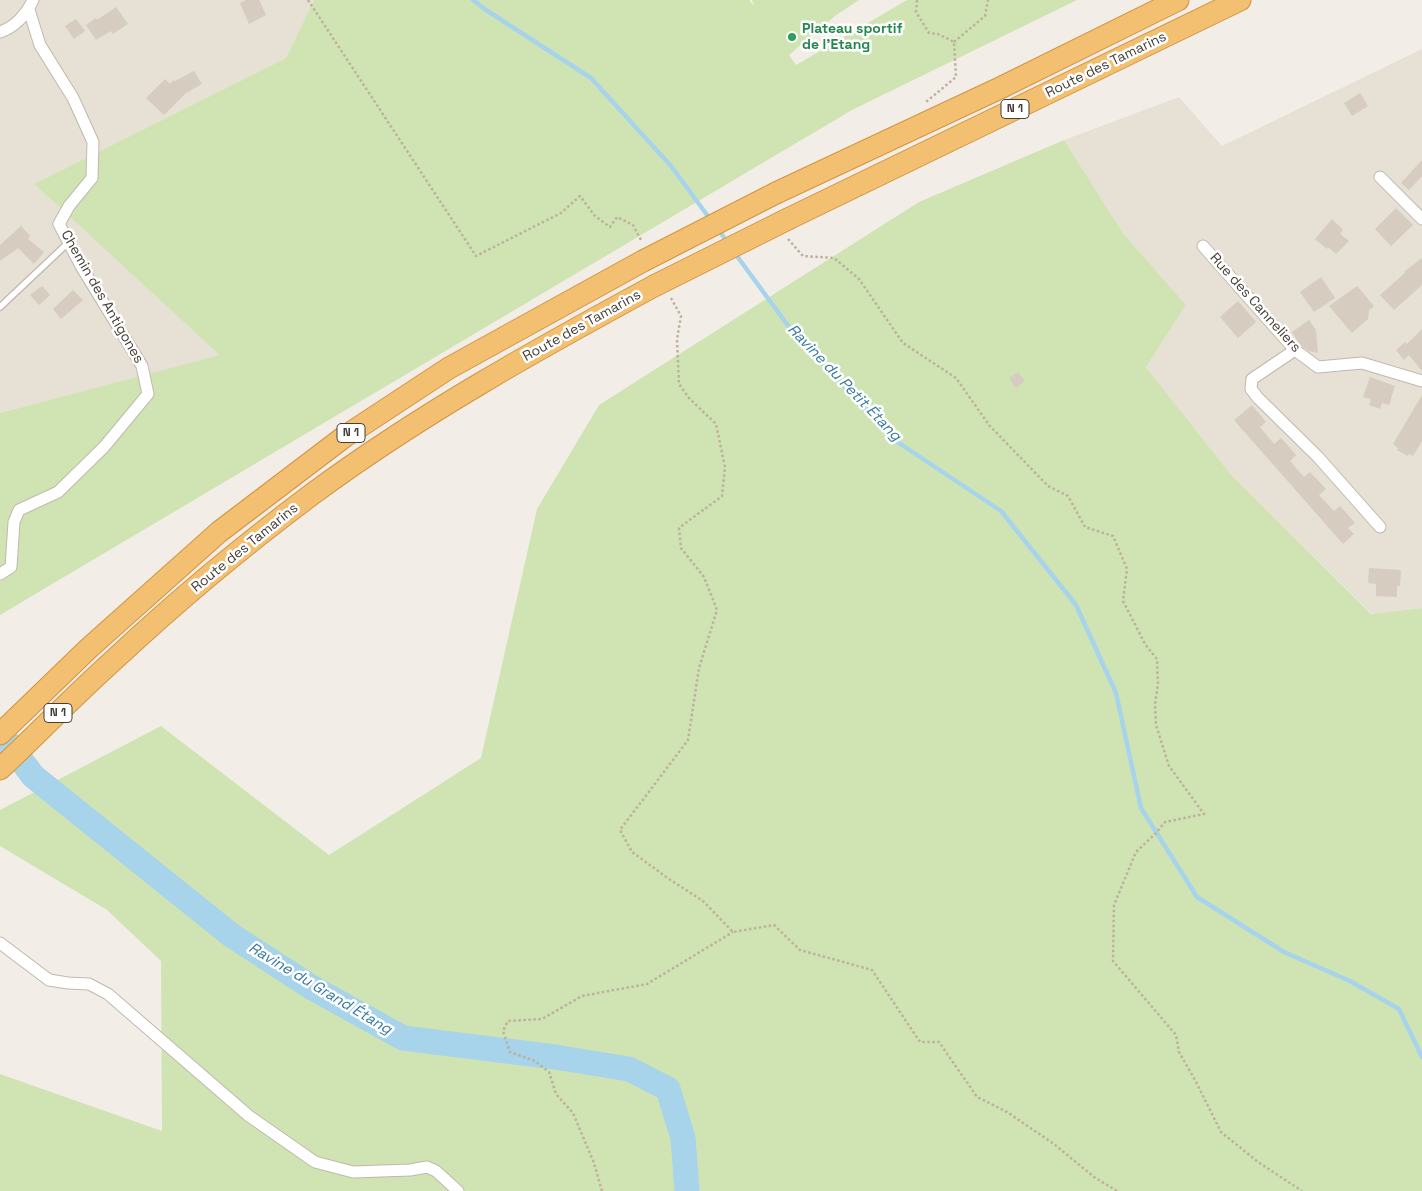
<!DOCTYPE html>
<html>
<head>
<meta charset="utf-8">
<style>
  body { margin:0 }
  canvas { display:block; background:#f2eee7 }
</style>
</head>
<body>
<canvas width="1422" height="1191"></canvas>
<script>
const c = document.querySelector('canvas').getContext('2d');
c.lineJoin = 'round';
function paint(path, color) { c.fillStyle = color; c.fill(path, 'evenodd'); }
function trace(path, color, width, dash) { c.strokeStyle = color; c.lineWidth = width; c.lineCap = dash ? 'butt' : 'round'; c.setLineDash(dash || []); c.stroke(path); }
function drawText(font, color, halo, rows, align = 'center') {
  c.font = font + ' "Space Grotesk",sans-serif'; c.lineWidth = 5; c.setLineDash([]); c.textBaseline = 'middle'; c.strokeStyle = halo; c.fillStyle = color; for (const [text, x, y, turn = 0] of rows) {
    c.save(); c.translate(x, y); c.rotate((+turn || 0) * Math.PI / 180); c.textAlign = isNaN(turn) ? turn : align; if (halo) c.strokeText(text, 0, 0); c.fillText(text, 0, 0); c.restore();
  }
}
const residential = new Path2D(`
  M0 0H314L286 58 34 184 221 355 0 413Z
  M1422 49V608L1372 614 1232 476 1146 367 1186 305 1123 233 1064 140 1179 97 1222 146Z`);
const green = new Path2D(`
  M314 0H749L754 6 752 0H859L835 16 789 55 796 65 907 0H1077L852 110 0 615V413L220 355 34 184 286 58Z
  M1064 140 1123 233 1186 305 1146 367 1232 476 1371 614 1422 608V1191H0V1074L162 1131 161 961 107 910 0 846V810L161 726 329 855 481 758 537 509 599 405 919 202Z`);
const stream = new Path2D(`
  M473 0 486 10 591 78 671 166 710 219
  M718 229 728 243
  M734 252 789 327 893 439 1001 511 1076 605 1116 693 1141 808 1197 897 1284 952 1350 981 1399 1009 1422 1057`);
const river = new Path2D(`
  M0 732 33 776 231 935 311 987 403 1038 555 1057 629 1069 668 1089 683 1138 687 1191`);
const building = new Path2D(`
  M246 0H259L266 15 249 24 240 3Z
  M116 7 128 24 113 34 111 31 96 40 86 25 96 18 97 20Z
  M76 19 85 31 74 39 65 26Z
  M194 71 202 84 186 93 164 115 146 98 165 79 170 84 174 80 175 81Z
  M1360 93 1368 106 1352 116 1344 103Z
  M1422 160V176L1409 190 1401 183Z
  M1396 208 1413 225 1391 246 1375 229Z
  M1332 219 1343 230 1340 234 1349 241 1336 254 1328 247 1327 249 1315 239Z
  M21 226 30 236 28 239 44 252 34 264 18 248 0 261V245Z
  M1422 258V285L1394 310 1380 295 1405 273 1404 272Z
  M1321 277 1335 298 1314 312 1300 292Z
  M42 286 50 295 39 305 30 295Z
  M1357 286 1374 306 1369 310 1368 319 1352 333 1329 306Z
  M73 290 83 300 61 319 53 309Z
  M1238 301 1256 322 1238 338 1220 317Z
  M1309 320 1316 330 1318 353 1309 351 1300 345 1292 332Z
  M1422 329V371L1409 355 1404 360 1396 350 1405 342 1407 344Z
  M1018 372 1025 381 1016 388 1009 378Z
  M1370 377 1395 386 1389 405 1382 403 1380 409 1369 405 1371 399 1363 397Z
  M1422 395V441L1413 456 1409 454 1408 456 1397 450 1398 448 1393 444Z
  M1252 405 1266 422 1260 427 1274 444 1281 438 1296 455 1290 461 1304 477 1310 472 1326 489 1319 495 1334 511 1340 506 1355 523 1348 528 1354 534 1343 544 1234 420Z
  M1369 568 1401 570 1400 586H1397V597L1376 596V584L1368 583Z`);
const path = new Path2D(`
  M308 0 476 256 561 213 580 196 595 216 610 227 617 217 633 225 642 242
  M917 0 916 12 929 33 938 34 954 42 956 77 926 102
  M954 42 985 16 988 0
  M788 239 803 256 834 258 859 279 903 343 956 378 989 425 1048 486 1068 496 1085 527 1113 536 1127 569 1123 601 1145 644 1157 659 1158 684 1155 704 1156 725 1169 766 1204 814 1165 822 1156 833 1136 852 1114 905 1113 961 1176 1035 1179 1052 1195 1080 1221 1132 1258 1162 1302 1191
  M671 298 681 316 677 339 679 384 689 398 716 424 725 467 722 496 679 528 681 548 704 577 717 610 699 668 688 740 620 830 632 852 669 879 703 901 733 932 774 925 800 950 872 970 920 1042H939L977 1097 1007 1112 1054 1144 1094 1177 1117 1191
  M602 1191 594 1163 573 1113 556 1094 549 1072 535 1061 510 1052 503 1031 508 1021 542 1019 582 996 647 984 733 932`);
const lane = new Path2D(`
  M0 307 69 242`);
const street = new Path2D(`
  M0 32C15 27 27 14 33 0
  M1380 177 1422 219
  M1203 246 1295 350 1318 367 1362 363 1422 381
  M1295 350 1252 379 1251 389 1258 398 1318 457 1380 527
  M0 574 11 567 14 522 19 510 58 492 104 447 148 394 142 366 81 266 59 224 69 206 92 178 93 142 73 98 40 45 29 10
  M0 943 49 980 68 983 89 984 108 994 249 1116 315 1162 353 1172 410 1170 427 1167 436 1171 458 1191`);
const highway = new Path2D(`
  M776 193 1000 88 1178 0
  M790 218 1240 0
  M0 734 89 648 219 532 344 437 449 368 643 261
  M0 769C39 732 76 694 116 658 178 600 243 546 311 495 419 415 536 350 654 286`);
const highwayBridge = new Path2D(`
  M643 261 776 193
  M654 286 790 218`);
const markers = [
  [792,37,5,"#2e9e5b"]
];
const shields = [
  [1015,109,28],
  [351,433,28],
  [58,713,28]
];
const shieldNames = [
  ["N 1",1015,109],
  ["N 1",351,433],
  ["N 1",58,713]
];
const leisureNames = [
  ["Plateau sportif",802,29],
  ["de l'Etang",802,45]
];
const streetNames = [
  ["Route des Tamarins",1106,65,-26],
  ["Chemin des Antigones",102,297,60],
  ["Rue des Canneliers",1255,303,48],
  ["Route des Tamarins",582,326,-29],
  ["Route des Tamarins",245,548,-39]
];
const waterNames = [
  ["Ravine du Petit Étang",844,383,46],
  ["Ravine du Grand Étang",320,989,31]
];
paint(residential, '#e6e0d5');
paint(green, '#d0e4b3');
trace(stream, '#a7d3eb', 4.5);
trace(river, '#a7d3eb', 25);
paint(building, '#d6ccc0');
trace(lane, '#c0b8ad', 8);
trace(street, '#c0b8ad', 13);
trace(highway, '#d29441', 23);
trace(path, '#beb09d', 2.5, [2.5, 2.5]);
trace(lane, '#fff', 5.5);
trace(street, '#fff', 11);
trace(highway, '#f3c071', 21);
trace(highwayBridge, '#d29441', 23, []);
trace(highwayBridge, '#f3c071', 21);
for (const [x, y, r, color] of markers) { const dot = new Path2D(); dot.arc(x, y, r, 0, 2 * Math.PI); c.fillStyle = color; c.fill(dot); trace(dot, '#fff', 2); }
for (const [x, y, w] of shields) { const box = new Path2D(); box.roundRect(x - w / 2, y - 9.5, w, 19, 4); c.fillStyle = '#fff'; c.fill(box); trace(box, '#453e36', 1); }
drawText('bold 12px', '#453e36', null, shieldNames);
drawText('bold 14px', '#27864d', '#fff', leisureNames, 'left');
drawText('14px', '#453e36', '#fff', streetNames);
drawText('italic 15px', '#357aa1', '#fff', waterNames);
</script>
</body>
</html>
